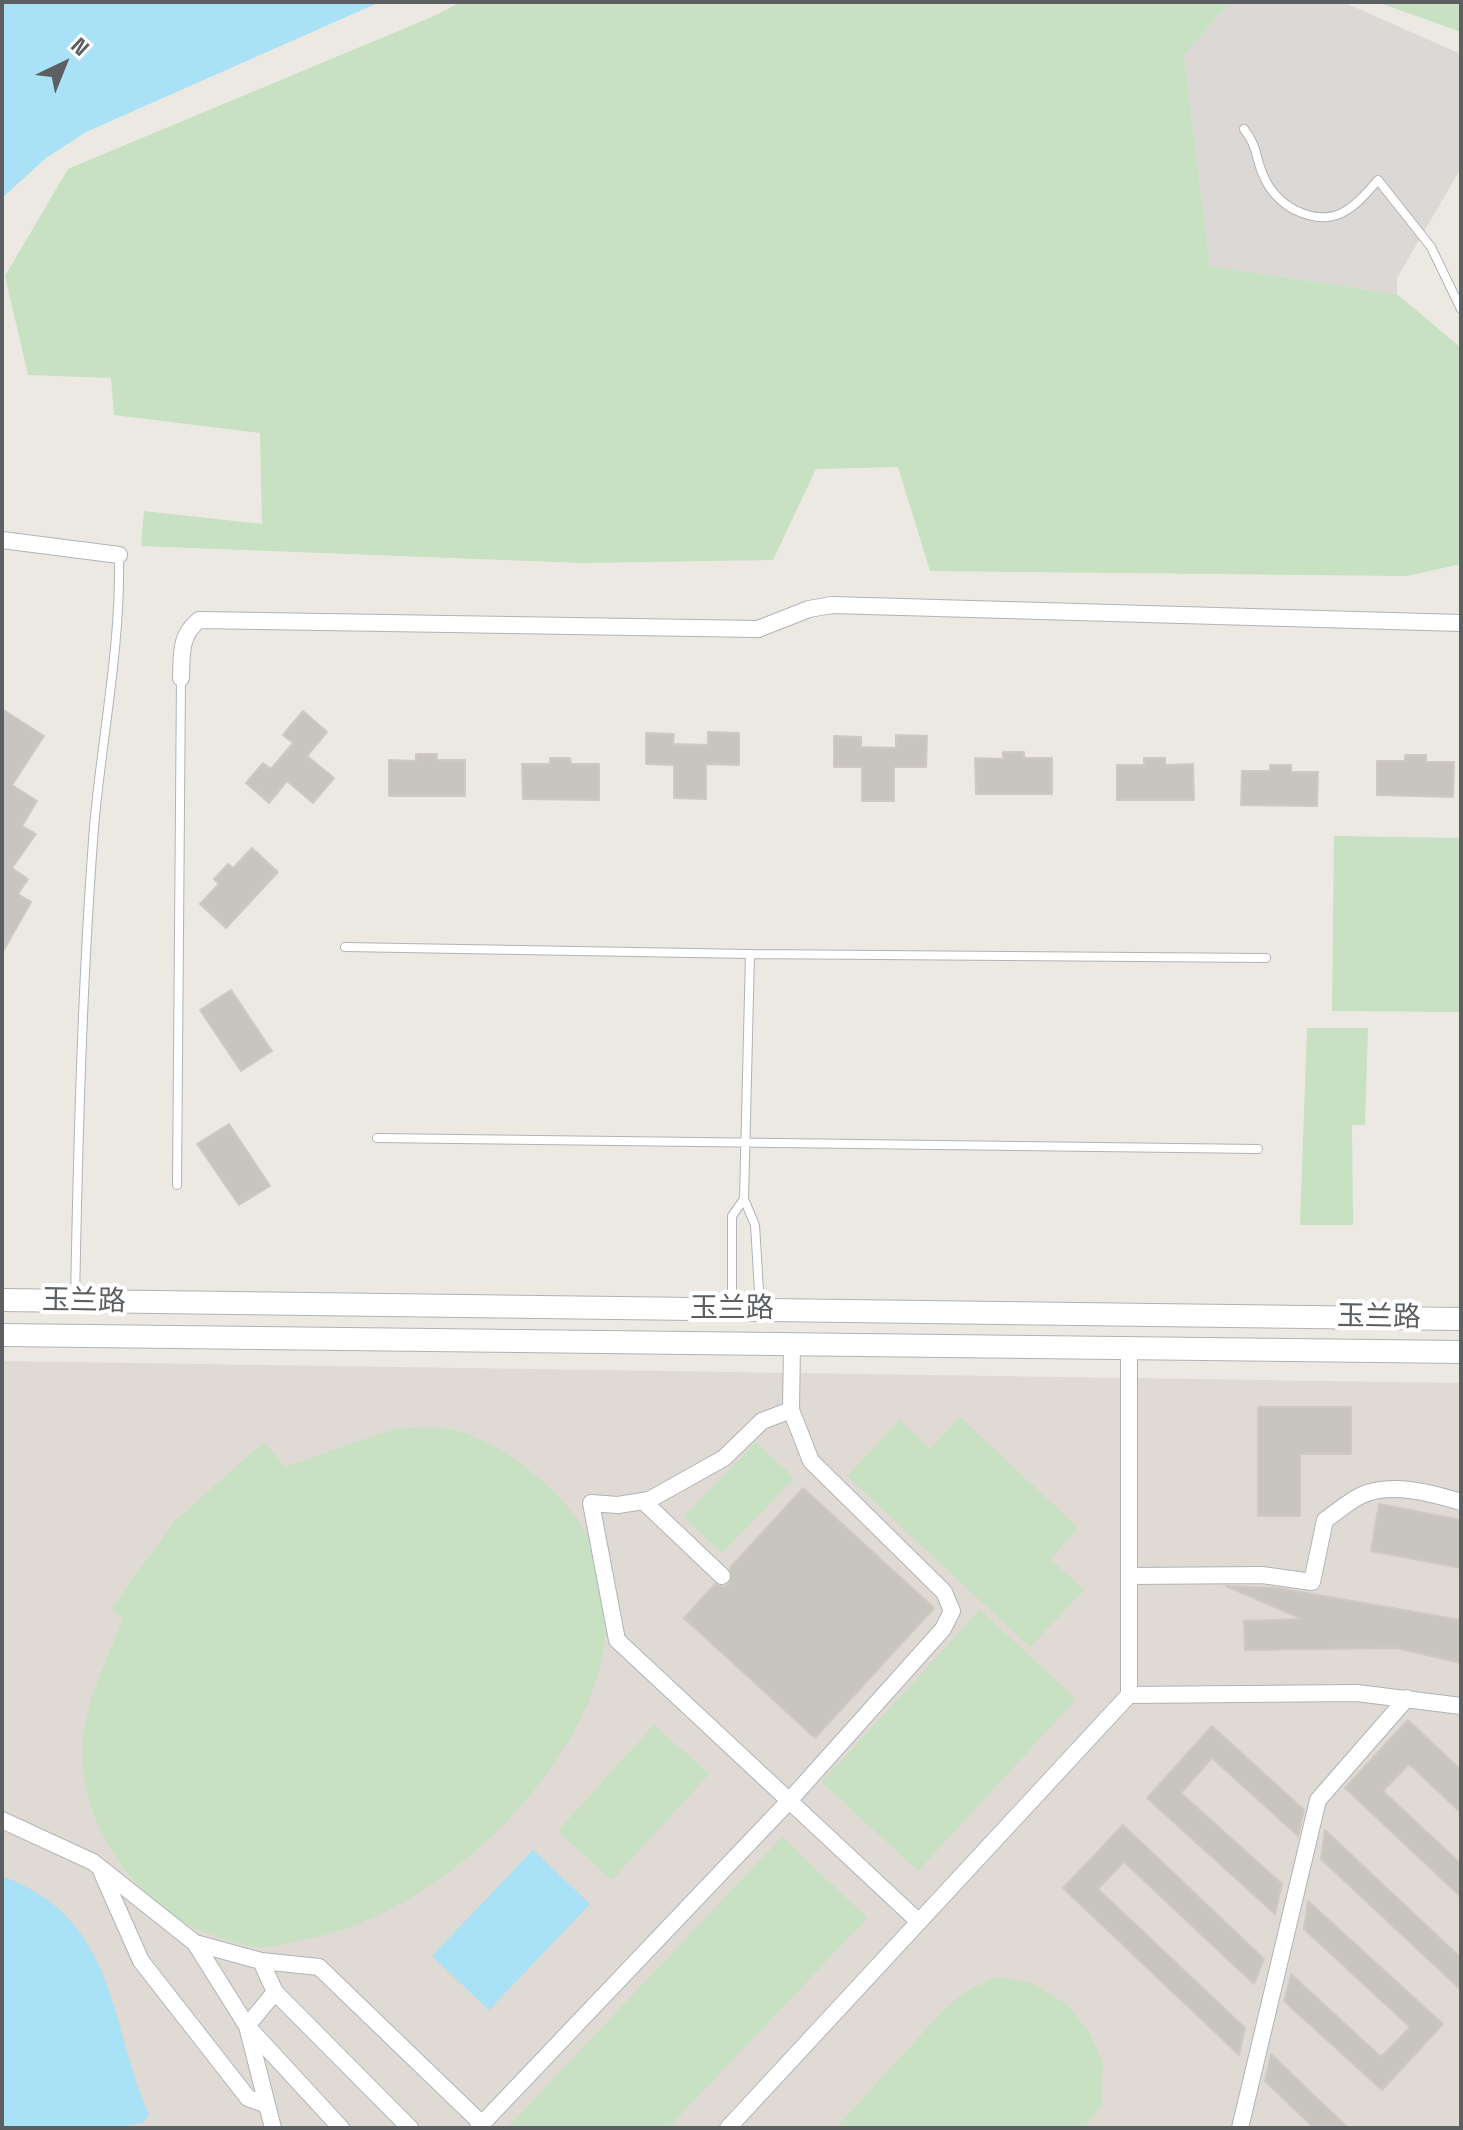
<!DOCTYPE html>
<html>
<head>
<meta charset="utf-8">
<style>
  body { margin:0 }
  #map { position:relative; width:1463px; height:2130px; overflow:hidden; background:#ece9e3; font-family:"Space Grotesk",sans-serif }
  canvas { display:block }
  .frame { position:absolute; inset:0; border:4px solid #5b5f62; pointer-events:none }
  .north { position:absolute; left:24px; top:24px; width:80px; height:80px; -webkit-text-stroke:6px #fff; paint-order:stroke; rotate:43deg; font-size:22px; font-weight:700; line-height:32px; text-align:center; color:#5b5f62 }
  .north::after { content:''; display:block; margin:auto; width:28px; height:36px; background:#5b5f62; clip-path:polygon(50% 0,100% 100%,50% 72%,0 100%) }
</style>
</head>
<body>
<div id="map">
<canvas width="1463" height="2130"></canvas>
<div class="frame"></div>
<div class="north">N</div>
</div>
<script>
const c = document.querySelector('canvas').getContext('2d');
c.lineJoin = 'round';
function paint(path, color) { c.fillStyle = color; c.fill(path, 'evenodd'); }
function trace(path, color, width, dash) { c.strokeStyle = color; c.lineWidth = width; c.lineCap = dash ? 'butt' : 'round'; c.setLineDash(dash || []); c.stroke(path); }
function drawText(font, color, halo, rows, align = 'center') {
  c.font = font + ' "Space Grotesk","Noto Sans SC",sans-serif'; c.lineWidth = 8; c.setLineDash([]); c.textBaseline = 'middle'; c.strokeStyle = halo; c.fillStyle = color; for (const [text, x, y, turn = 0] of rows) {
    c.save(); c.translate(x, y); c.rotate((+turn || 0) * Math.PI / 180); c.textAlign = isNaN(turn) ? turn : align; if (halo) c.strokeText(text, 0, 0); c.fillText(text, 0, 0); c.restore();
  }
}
const industrial = new Path2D(`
  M1231 2H1343L1461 54V168L1397 278V294L1210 266 1184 55Z`);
const education = new Path2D(`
  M2 1361 1461 1383V2128H2Z`);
const green = new Path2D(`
  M461 2H1231L1184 55 1210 266 1397 294 1461 348V564L1407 576 930 571 898 467 816 469 773 560 582 563 141 546 144 511 262 524 260 433 114 415 111 378 28 375 5 276 68 169 434 16Z
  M1377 2H1461V32Z
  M1334 836 1461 838V1012L1332 1011Z
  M1307 1028H1368L1365 1125H1352L1353 1225H1300Z
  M960 1417 1078 1528 1050 1559 1084 1590 1030 1647 847 1476 900 1420 930 1449Z
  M397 1428C414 1429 436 1426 454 1430 492 1440 527 1465 555 1493 713 1652 475 1911 306 1939 291 1942 271 1949 256 1947 215 1941 167 1919 140 1888 98 1840 73 1785 86 1720 93 1686 111 1651 123 1619L112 1608 174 1522 264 1442 285 1467Z
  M756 1442 794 1478 722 1553 684 1517Z
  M980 1610 1076 1699 918 1871 822 1782Z
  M654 1725 709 1774 612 1880 558 1831Z
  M782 1837 867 1918 668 2128H507Z
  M997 1977 1032 1983 1066 2004 1087 2029 1103 2062 1101 2105 1084 2128H836L942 2012 966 1991Z`);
const water = new Path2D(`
  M2 2H380L86 132 46 158 2 198Z
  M533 1850 590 1904 489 2010 432 1956Z
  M2 1876C118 1920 107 2018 149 2115L143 2123 114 2128H2Z`);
const building = new Path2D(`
  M2 709 44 736 12 785 37 801 22 826 36 834 12 868 28 879 18 894 31 902 2 953Z
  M303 711 327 732 307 756 334 778 313 803 287 781 269 803 246 783 263 763 271 769 293 743 283 735Z
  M708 732 739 733V765L706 764V799L674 798V765L646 764V733L674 734 673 744 708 745Z
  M896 735 927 736 926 767H894V801H862V767H834V736L861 737V747L896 748Z
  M1003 752H1024V758H1052V794H976L975 758 1003 759Z
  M416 754H437V760H465V796H389V760L416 761Z
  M1405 755H1426V762H1454L1453 797 1377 795V761H1405Z
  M550 758H570L571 764H599V800L523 799 522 764H550Z
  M1144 758H1165V765L1193 764 1194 800H1117V765H1144Z
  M1270 765H1291V772H1318L1317 806 1241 805 1242 771H1270Z
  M252 848 278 872 226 928 200 904 219 884 214 879 228 864 233 868Z
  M231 990 272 1051 241 1071 200 1010Z
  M229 1124 270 1186 239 1205 197 1144Z
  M1258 1407H1351V1454H1300V1516H1258Z
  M803 1488 934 1608 815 1738 684 1618 715 1584 724 1587 730 1583V1568Z
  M1379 1504 1461 1520V1568L1371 1551Z
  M1226 1586 1278 1588 1461 1620V1663L1396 1648 1245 1650 1244 1621 1302 1619Z
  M1408 1720 1461 1770V1813L1409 1764 1383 1791 1461 1864V1897L1345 1788Z
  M1212 1726 1304 1810 1298 1836 1212 1758 1181 1793 1282 1884 1275 1914 1147 1798Z
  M1123 1825 1264 1959 1254 1984 1124 1862 1098 1889 1245 2028 1239 2055 1063 1888Z
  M1325 1830 1461 1958V1990L1321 1859Z
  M1308 1901 1443 2024 1382 2090 1284 2001 1291 1974 1381 2057 1410 2027 1304 1929Z
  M1271 2054 1348 2128H1314L1265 2081Z`);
const lane = new Path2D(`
  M1244 129C1259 148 1255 160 1265 179 1270 191 1283 204 1295 210 1334 229 1353 209 1378 180L1431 247 1461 309
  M345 947 750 954 1266 958
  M750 954 744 1199 755 1225 760 1307
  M377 1138 1258 1149
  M177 1185 181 678
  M75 1300C78 1143 82 984 94 827 102 736 121 647 119 555
  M732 1307V1216L744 1199`);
const street = new Path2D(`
  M2 540 119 555
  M181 678C182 655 179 636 199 620L758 629 809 609 832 605 1461 623
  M792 1344 791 1410 762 1421 724 1458 649 1500 618 1505 591 1503 617 1640 918 1921
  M643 1501 722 1576
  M1129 1576 1262 1575 1312 1582 1325 1520C1337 1512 1349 1501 1362 1495 1392 1482 1431 1493 1461 1502
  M1129 1695 1357 1693 1461 1706
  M2 1820 93 1862 195 1943 261 1961 275 1992 410 2128
  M102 1873 141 1961 248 2098 267 2105
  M195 1943 247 2026 341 2128
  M261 1961 319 1967 482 2124
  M273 2128 247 2026 275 1992
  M478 2128 789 1801 943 1629 952 1611 944 1592 811 1461 791 1410
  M728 2128 1129 1695V1347
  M1240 2128 1318 1800 1407 1698`);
const secondary = new Path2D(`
  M2 1300 1461 1319
  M2 1335 1461 1352`);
const streetNames = [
  ["玉兰路",84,1302,1],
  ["玉兰路",732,1309],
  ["玉兰路",1379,1318,1]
];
paint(industrial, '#dbd8d5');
paint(education, '#dfdad4');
paint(green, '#c7e1c2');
paint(water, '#a9e1f6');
paint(building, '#c8c4c0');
trace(building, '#d0c9c2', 2);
trace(lane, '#b0b4b7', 10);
trace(street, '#b0b4b7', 18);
trace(secondary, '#afb3b7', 24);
trace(lane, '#fff', 8);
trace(street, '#fff', 16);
trace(secondary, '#fff', 22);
drawText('28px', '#5b5f62', '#fff', streetNames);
</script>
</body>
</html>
